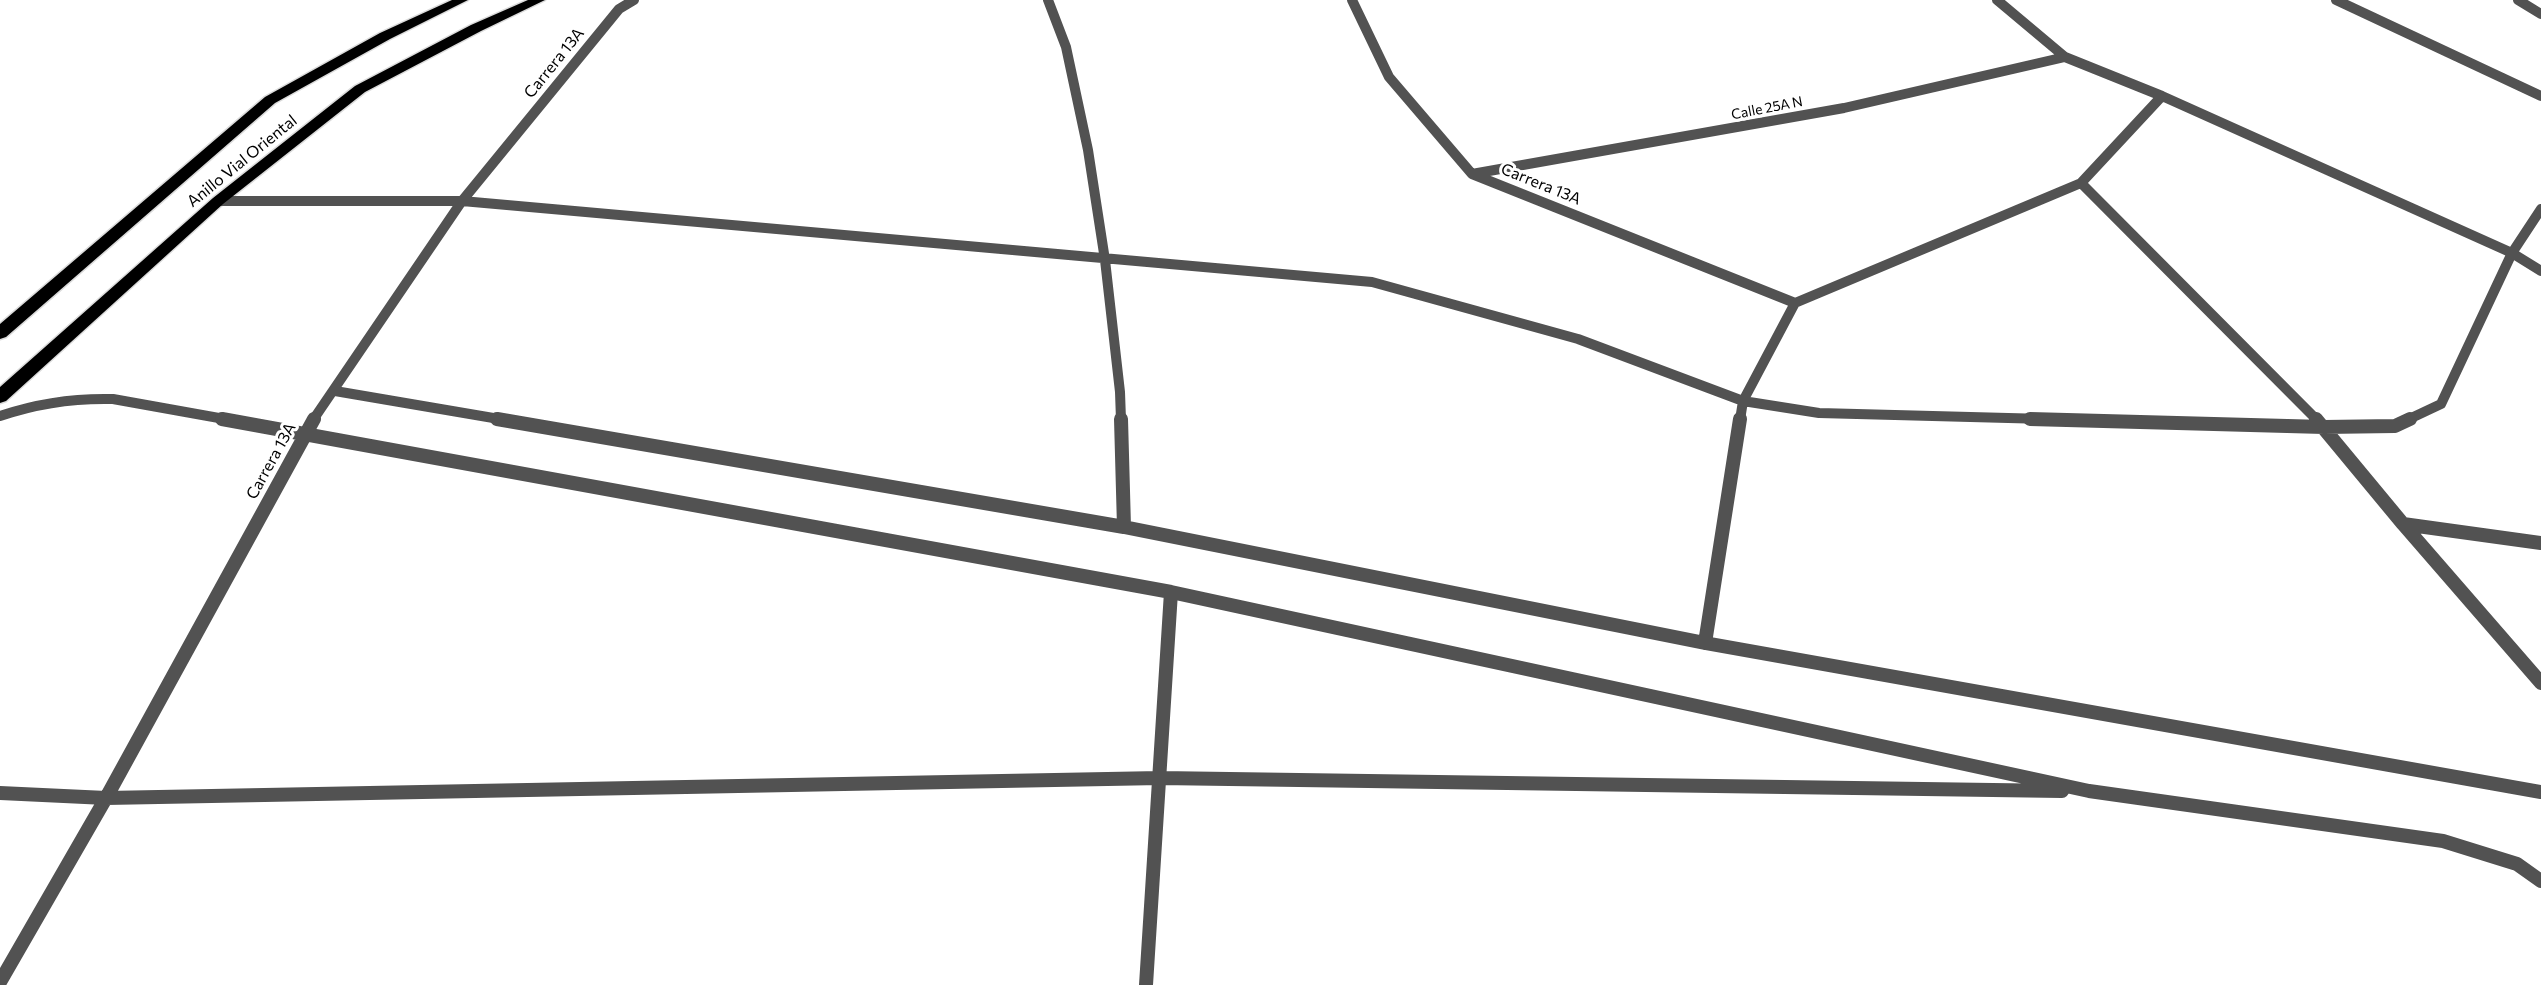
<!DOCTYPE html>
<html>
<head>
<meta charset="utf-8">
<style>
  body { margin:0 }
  canvas { display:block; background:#fff }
</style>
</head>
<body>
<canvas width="2541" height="985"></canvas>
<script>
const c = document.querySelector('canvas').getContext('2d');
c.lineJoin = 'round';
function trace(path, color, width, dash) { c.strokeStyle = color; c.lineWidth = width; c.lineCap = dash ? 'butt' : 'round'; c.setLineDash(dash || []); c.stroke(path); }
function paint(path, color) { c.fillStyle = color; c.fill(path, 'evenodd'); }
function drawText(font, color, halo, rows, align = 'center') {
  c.font = font + ' Commissioner,sans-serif'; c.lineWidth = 6; c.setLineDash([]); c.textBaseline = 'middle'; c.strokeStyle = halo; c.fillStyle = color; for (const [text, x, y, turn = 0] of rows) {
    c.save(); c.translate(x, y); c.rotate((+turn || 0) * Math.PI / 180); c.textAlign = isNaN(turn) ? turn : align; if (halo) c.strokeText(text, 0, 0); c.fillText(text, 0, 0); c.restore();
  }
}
const streetFar1 = new Path2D(`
  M1048 0 1066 47 1088 150 1105 260 1120 392 1121 420
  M1352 0 1389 77 1472 174 1795 303
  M1997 0 2065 57 2162 96 2512 253 2541 271
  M2336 0 2541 96
  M2518 0 2541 14
  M1472 174 1844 108 2065 57
  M2081 183 2317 420
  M218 201H462L1372 282 1578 339 1743 401 1819 413 2084 420
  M335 391 505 420
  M0 416C38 403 73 398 113 399L230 420
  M313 420 462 201 619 9 634 0
  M1740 420 1743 401 1795 303 2081 183 2162 96
  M2407 420 2441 404 2512 253 2541 209`);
const street = new Path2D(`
  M222 419 1171 592 2089 791 2443 841 2517 864 2541 881
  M497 419 1124 527 1705 643 2541 792
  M1121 419 1124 527
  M2030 419 2324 427 2395 426 2410 419
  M2316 419 2403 524 2541 683
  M2403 524 2541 543
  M1705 643 1740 419
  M0 793 106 798 1160 778 2062 791
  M0 982 106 798 314 419
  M1146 985 1171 592`);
const highway = new Path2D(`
  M452 0H468L390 39 275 103 6 337 0 339V324L265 97 380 33Z
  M528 0H545L481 31 365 92 223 204 6 401 0 403V387L213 198 355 86 471 25Z`);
const farStreetnames = [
  ["Calle 25A N",1767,108,-11]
];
const streetNames = [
  ["Carrera 13A",554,63,-51],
  ["Anillo Vial Oriental",242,161,-39],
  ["Carrera 13A",1541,184,22],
  ["Carrera 13A",271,461,-61]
];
trace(highway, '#dbdbdb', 3);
trace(streetFar1, '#525252', 10);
trace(street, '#525252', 14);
paint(highway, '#000');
drawText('14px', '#000', '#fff', farStreetnames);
drawText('16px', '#000', '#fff', streetNames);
</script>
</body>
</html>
